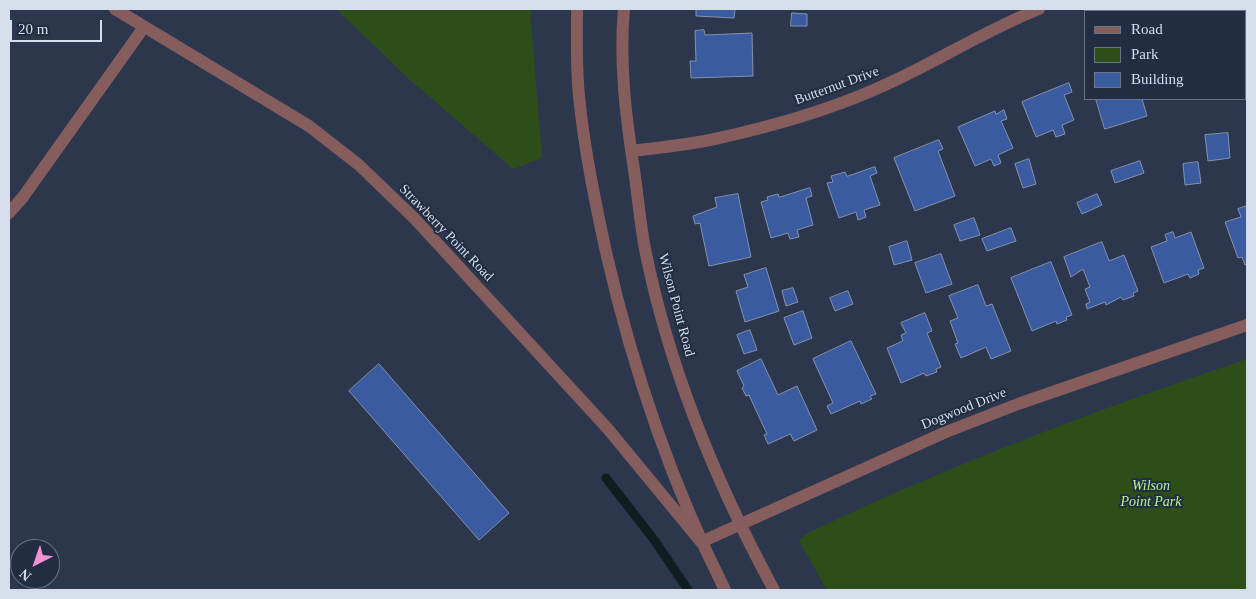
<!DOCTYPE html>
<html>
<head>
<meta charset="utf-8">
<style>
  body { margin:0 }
  #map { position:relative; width:1256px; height:599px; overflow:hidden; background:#2c374e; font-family:"Times New Roman",serif }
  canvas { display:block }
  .frame { position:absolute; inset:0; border:10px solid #d6deec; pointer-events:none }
  .legend { position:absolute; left:1084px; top:10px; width:162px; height:90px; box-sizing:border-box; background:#222d43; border:1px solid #6a7487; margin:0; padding:6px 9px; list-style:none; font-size:15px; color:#d6deec }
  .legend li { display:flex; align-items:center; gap:10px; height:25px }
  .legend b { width:25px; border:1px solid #6a7487 }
  .north { position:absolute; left:10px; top:539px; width:50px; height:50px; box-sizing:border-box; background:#222d43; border:1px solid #6a7487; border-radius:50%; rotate:221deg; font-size:14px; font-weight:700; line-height:20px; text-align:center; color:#d6deec }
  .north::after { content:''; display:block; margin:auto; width:18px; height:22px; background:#f491d3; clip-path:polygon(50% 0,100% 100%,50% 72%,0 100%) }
  .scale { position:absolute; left:10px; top:20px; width:92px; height:22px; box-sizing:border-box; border:2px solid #d6deec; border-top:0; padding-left:6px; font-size:15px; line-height:18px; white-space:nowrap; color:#d6deec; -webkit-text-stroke:4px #222d43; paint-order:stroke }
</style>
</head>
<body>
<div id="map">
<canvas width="1256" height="599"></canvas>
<div class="frame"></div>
<ul class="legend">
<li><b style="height:6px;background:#865d5d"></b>Road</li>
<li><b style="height:14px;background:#2e4e19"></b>Park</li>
<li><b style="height:14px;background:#3b5ba0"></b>Building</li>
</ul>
<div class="north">N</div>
<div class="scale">20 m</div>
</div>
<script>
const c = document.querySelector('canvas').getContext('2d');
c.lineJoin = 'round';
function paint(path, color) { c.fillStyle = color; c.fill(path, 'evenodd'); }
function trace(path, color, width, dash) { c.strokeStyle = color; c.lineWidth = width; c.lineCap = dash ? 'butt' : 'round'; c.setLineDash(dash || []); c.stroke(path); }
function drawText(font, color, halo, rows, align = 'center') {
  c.font = font + ' "Times New Roman",serif'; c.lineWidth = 4; c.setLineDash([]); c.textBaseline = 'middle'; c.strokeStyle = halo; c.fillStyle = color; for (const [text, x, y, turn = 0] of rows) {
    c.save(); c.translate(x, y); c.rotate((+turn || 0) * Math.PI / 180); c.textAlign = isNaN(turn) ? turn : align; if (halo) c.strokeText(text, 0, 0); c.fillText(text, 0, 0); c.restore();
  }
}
const green = new Path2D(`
  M336 9H530L542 158 513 169 409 79Z
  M1247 359V590H827L799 541 806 534C949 465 1097 410 1247 359Z`);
const stream = new Path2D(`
  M606 478 655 541 688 590`);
const building = new Path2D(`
  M693 9H735L734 18 696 16V10Z
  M792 13 807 14V26H791Z
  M704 30 705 35 752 33 753 76 691 78 690 61H696L695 31Z
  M1245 36H1247V86V82H1245Z
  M1069 83 1072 92 1064 95 1074 120 1062 125 1065 134 1056 137 1053 130 1036 137 1022 102Z
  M1096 99H1142L1147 116 1105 129Z
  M1004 110 1007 119 1001 121 1013 148 998 155 1001 163 994 166 991 159 975 166 958 127 995 111 996 114Z
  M1228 133 1230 158 1208 161 1205 135Z
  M939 140 943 149 938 151 955 196 915 211 894 158Z
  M1029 159 1036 184 1023 188 1015 164Z
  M1140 161 1144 173 1115 183 1111 171Z
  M1198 162 1201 183 1185 185 1183 164Z
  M875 167 877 173 870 176 880 205 864 210 866 217 858 220 856 212 839 218 827 183 833 182 831 176 845 172 847 176Z
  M810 188 812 196 806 198 813 225 797 230 799 237 790 239 788 233 771 238 761 202 768 200 767 197 778 194 779 197Z
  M738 194 751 257 709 266 700 223 695 224 693 216 717 207 715 198Z
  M1097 194 1102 205 1082 214 1077 203Z
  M1247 206V264L1245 265 1242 257 1238 258 1225 222 1241 217 1238 209Z
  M974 218 980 235 960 241 954 225Z
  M1011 228 1016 241 987 251 982 239Z
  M1173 232 1175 238 1191 232 1204 268 1198 270 1199 274 1190 278 1188 274 1164 283 1151 247 1167 241 1165 235Z
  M907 241 912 260 894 265 889 247Z
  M1102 242 1109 261 1124 255 1138 291 1133 293 1134 296 1123 300 1121 297 1106 305 1105 302 1087 309 1086 304 1090 302 1085 289 1090 287 1083 269 1071 277 1064 257Z
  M941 254 952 284 926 293 915 263Z
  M1051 262 1072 315 1066 317 1067 320 1057 324 1056 321 1032 331 1011 278Z
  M766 268 779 311 745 322 736 291 748 287 744 275Z
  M978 285 986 306 992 304 1011 351 991 359 986 347 961 358 955 344 958 343 950 321 958 318 949 296Z
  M793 288 798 302 786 306 782 291Z
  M848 291 853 304 835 311 830 298Z
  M803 311 812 338 794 345 784 318Z
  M925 313 932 331 927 333 941 367 936 369 937 372 926 376 924 373 901 383 887 348 903 341 901 335 906 333 901 323Z
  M750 330 757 350 744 354 737 335Z
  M851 341 876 394 870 396 872 399 861 404 860 401 831 414 827 406 833 403 813 359Z
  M761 359 778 395 797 386 817 430 794 441 790 434 768 444 764 435 767 434 749 395 746 396 742 388 744 386 737 371Z
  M379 364 509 513 479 540 349 391Z`);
const minor = new Path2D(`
  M115 9 309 126 359 165 415 219 608 429 701 542
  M577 9C577 38 576 67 579 96 584 148 595 201 606 252 633 370 671 483 725 590
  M624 9C619 63 626 117 634 170 638 196 640 223 645 249 669 369 716 483 774 590
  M631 151C657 148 684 145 710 140 766 128 824 112 876 89 932 65 983 31 1039 9
  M9 213 23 197 144 27
  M701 542 946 432 1018 404 1247 325`);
const streetNames = [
  ["Butternut Drive",837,86,-20],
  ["Strawberry Point Road",446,233,46],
  ["Wilson Point Road",676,305,75],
  ["Dogwood Drive",964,409,-22]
];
const parkNames = [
  ["Wilson",1151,486],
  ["Point Park",1151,502]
];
paint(green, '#2e4e19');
trace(stream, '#0c1e1e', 9);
paint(building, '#3b5ba0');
trace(building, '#8492ac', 1);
trace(minor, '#865d5d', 12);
drawText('14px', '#d6deec', '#222d43', streetNames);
drawText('italic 14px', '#b6f791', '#222d43', parkNames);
</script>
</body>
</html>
